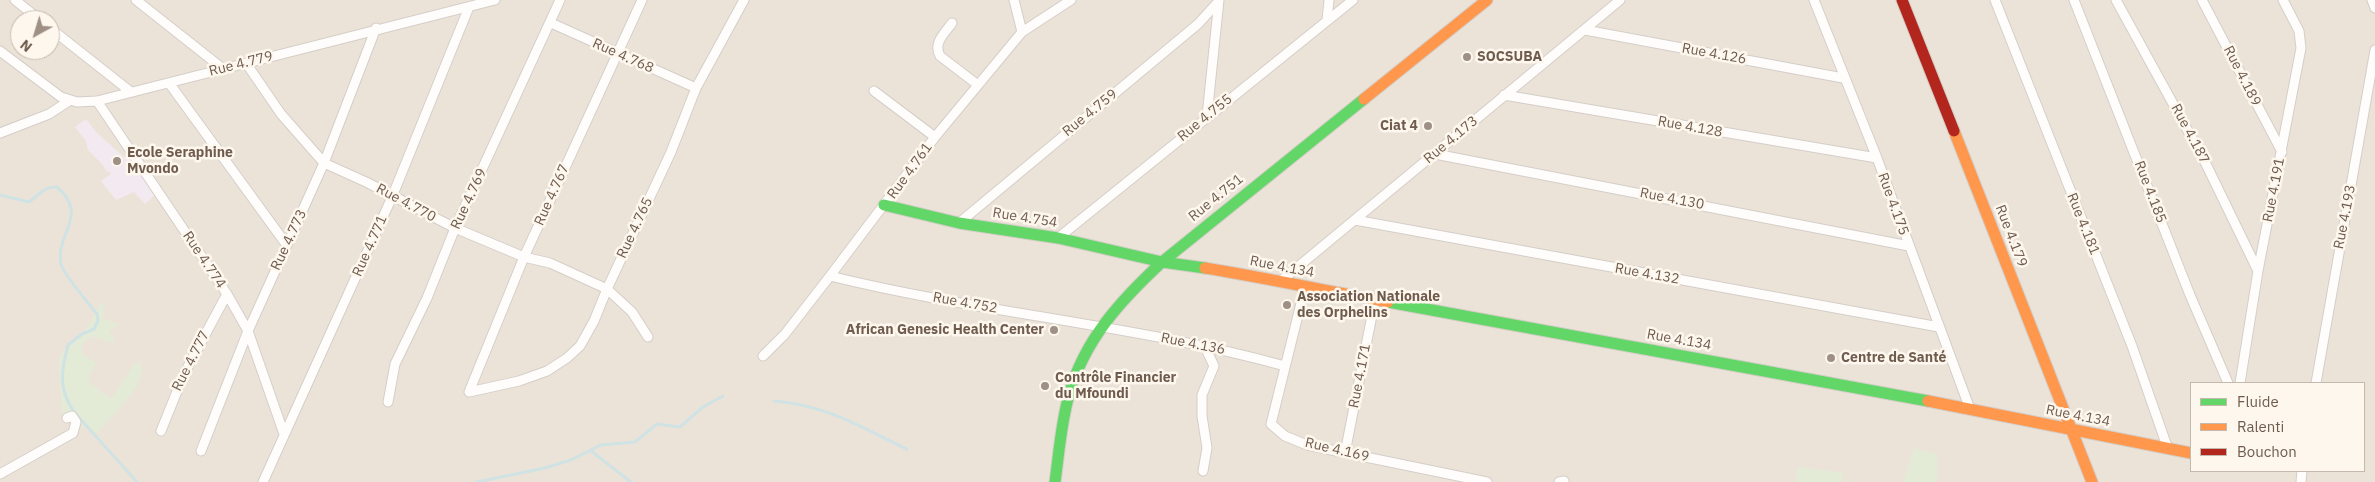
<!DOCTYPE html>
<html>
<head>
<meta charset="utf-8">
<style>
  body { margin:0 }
  #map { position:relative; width:2375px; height:482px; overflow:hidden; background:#f6f2eb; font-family:"IBM Plex Sans",sans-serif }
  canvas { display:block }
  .legend { position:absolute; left:2190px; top:382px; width:175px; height:90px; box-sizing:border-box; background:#fdf7ed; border:1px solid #c5b9ae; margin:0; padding:6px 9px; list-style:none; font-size:15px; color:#705c4f }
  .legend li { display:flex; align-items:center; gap:10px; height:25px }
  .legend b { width:25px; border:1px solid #c5b9ae }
  .north { position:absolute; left:10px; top:10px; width:50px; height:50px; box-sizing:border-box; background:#fdf7ed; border:1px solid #c5b9ae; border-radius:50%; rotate:219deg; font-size:14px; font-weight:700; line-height:20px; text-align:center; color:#705c4f }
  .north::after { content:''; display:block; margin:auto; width:18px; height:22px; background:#9f9086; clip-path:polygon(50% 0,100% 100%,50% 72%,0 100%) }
</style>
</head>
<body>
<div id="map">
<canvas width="2375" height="482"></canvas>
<ul class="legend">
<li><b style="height:6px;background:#63d668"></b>Fluide</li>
<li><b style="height:6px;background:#ff974d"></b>Ralenti</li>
<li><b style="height:6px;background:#b3261e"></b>Bouchon</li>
</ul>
<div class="north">N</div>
</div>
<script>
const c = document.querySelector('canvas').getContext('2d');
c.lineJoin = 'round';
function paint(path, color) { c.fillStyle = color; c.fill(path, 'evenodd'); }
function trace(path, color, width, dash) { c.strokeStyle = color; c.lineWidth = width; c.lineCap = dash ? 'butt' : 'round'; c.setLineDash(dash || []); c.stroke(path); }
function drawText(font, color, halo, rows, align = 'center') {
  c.font = font + ' "IBM Plex Sans",sans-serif'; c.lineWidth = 5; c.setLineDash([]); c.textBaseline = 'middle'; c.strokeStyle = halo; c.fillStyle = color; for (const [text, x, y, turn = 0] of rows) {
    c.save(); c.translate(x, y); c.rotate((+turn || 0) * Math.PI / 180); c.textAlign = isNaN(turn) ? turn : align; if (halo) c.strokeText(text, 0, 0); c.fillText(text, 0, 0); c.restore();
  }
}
const residential = new Path2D(`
  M0 0H2375V482H0ZM20 20H50V50H20ZM2191 383H2364V471H2191Z`);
const education = new Path2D(`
  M86 119 96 132 125 158 129 154 157 193 145 204 134 192 116 200 101 181 111 174 109 171 107 172 102 164 88 150 86 141 75 127Z`);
const green = new Path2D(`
  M101 302 104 306 103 319 120 325 109 331 116 344 92 336 82 344V353L96 364 88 379 90 383 111 398 135 363 140 362C151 381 110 419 98 432L94 433 62 413 59 362C61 348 73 343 82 334 90 326 95 312 101 302Z
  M1914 448 1937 454V482H1903Z
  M1798 467 1844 473 1842 482H1795Z`);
const stream = new Path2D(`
  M0 195 29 202C39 195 44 186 57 187 90 216 55 233 61 264 64 276 88 302 97 314L98 321 94 329 82 334 68 345C61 372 58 388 74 412L137 482
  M774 401C830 406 858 426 907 449
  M591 451 631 482
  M477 482 545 468 571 460 601 445 635 442 657 424 680 427 703 407 723 396`);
const street = new Path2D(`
  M15 0 40 20
  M136 0 222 68
  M1014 0 1022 32
  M1814 0 1877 158 1970 409
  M1995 0 2132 346 2168 449
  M2074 0 2190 295 2228 383
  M2116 0 2205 162 2258 271
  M2202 0 2282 152
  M2372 0 2375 8
  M1327 20 1329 0
  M551 23 696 88
  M952 23C944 34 933 43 940 56L978 85
  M50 28 131 92
  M1585 30 1843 78
  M0 51 61 97 77 102 97 101 495 0
  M246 63 281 114 324 163 366 182 455 228 524 257 550 263 607 289 632 312 648 337
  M169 83 286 244
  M874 91 935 137
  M1504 95 1877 158
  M97 101 227 294 248 331 284 434
  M1207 116 1219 0
  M0 133 49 114 69 101
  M1435 154 1909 246
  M1355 220 1939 327
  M959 223 1198 24 1219 1
  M1058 238 1353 0
  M830 276C980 313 1136 325 1285 366
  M1282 280 1620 0
  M1305 287 1271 424 1285 436 1307 445 1487 482
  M763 356 785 334 830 276 935 137 1022 32 1071 0
  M2240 383 2258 271 2301 48 2299 31 2283 0
  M2316 383 2375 50
  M469 392 519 381 547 371 567 358 580 346 594 321 607 289 671 152 696 88 744 0
  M469 392 524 257 642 0
  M388 402 395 364 427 298 455 228 560 0
  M161 431 184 374 227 294
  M201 451 248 331 324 163 376 28
  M1345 453 1375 300
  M1203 471 1207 448 1202 416V395L1214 366 1205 347
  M0 474 73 433 76 422 72 416 67 418
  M263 482 392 197 469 7
  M1559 482 1564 481
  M2301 482 2302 471`);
const fast = new Path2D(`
  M884 205 959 223 1058 238 1162 262 1205 268
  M1388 302 1928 401
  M1055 482C1059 453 1061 423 1069 395 1084 340 1121 300 1162 262L1364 99`);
const slow = new Path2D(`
  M1364 99 1487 0
  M1954 131 2092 482
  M1205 268C1266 278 1327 291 1388 302
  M1928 401 2191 453`);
const jam = new Path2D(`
  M1902 0 1954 131`);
const markers = [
  [1467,57,5,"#9f9086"],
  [1428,126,5,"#9f9086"],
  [117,161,5,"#9f9086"],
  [1287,305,5,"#9f9086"],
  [1054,330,5,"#9f9086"],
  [1831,358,5,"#9f9086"],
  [1045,386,5,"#9f9086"]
];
const streetNames = [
  ["Rue 4.126",1714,54,10],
  ["Rue 4.768",623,56,24],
  ["Rue 4.779",241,64,-14],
  ["Rue 4.189",2242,76,63],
  ["Rue 4.759",1090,113,-39],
  ["Rue 4.755",1205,118,-39],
  ["Rue 4.128",1690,127,10],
  ["Rue 4.187",2190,134,62],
  ["Rue 4.173",1451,140,-40],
  ["Rue 4.761",910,171,-54],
  ["Rue 4.191",2274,190,-79],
  ["Rue 4.185",2150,192,69],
  ["Rue 4.767",552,195,-66],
  ["Rue 4.751",1216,198,-39],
  ["Rue 4.769",469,199,-65],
  ["Rue 4.130",1672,199,11],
  ["Rue 4.770",406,203,28],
  ["Rue 4.175",1893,204,70],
  ["Rue 4.193",2345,217,-79],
  ["Rue 4.754",1025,218,9],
  ["Rue 4.181",2083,224,68],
  ["Rue 4.765",635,228,-65],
  ["Rue 4.179",2011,236,69],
  ["Rue 4.773",289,240,-65],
  ["Rue 4.771",370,246,-66],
  ["Rue 4.774",204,260,56],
  ["Rue 4.134",1282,267,11],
  ["Rue 4.132",1647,274,10],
  ["Rue 4.752",965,303,10],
  ["Rue 4.134",1679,340,10],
  ["Rue 4.136",1193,344,11],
  ["Rue 4.777",191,361,-63],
  ["Rue 4.171",1360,376,-79],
  ["Rue 4.134",2078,416,11],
  ["Rue 4.169",1337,450,13]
];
const poiNames = [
  ["SOCSUBA",1477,57],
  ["Ciat 4",1418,126,"right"],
  ["Ecole Seraphine",127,153],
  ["Mvondo",127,169],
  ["Association Nationale",1297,297],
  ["des Orphelins",1297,313],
  ["African Genesic Health Center",1044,330,"right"],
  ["Centre de Santé",1841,358],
  ["Contrôle Financier",1055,378],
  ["du Mfoundi",1055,394]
];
paint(residential, '#ece3d8');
paint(education, '#f3eaf1');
paint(green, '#e3ebd7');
trace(stream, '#cfe2e4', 3);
trace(street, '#d4cec8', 11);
trace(fast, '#d4cec8', 13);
trace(slow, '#d4cec8', 13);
trace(jam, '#d4cec8', 13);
trace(street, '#fefdfc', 9);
trace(fast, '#63d668', 11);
trace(slow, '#ff974d', 11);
trace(jam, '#b3261e', 11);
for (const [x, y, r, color] of markers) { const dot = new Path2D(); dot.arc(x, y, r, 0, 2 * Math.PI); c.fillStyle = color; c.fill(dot); trace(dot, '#fdf7ed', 2); }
drawText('14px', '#705c4f', '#fdf7ed', streetNames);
drawText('bold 14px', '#705c4f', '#fdf7ed', poiNames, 'left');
</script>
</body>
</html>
